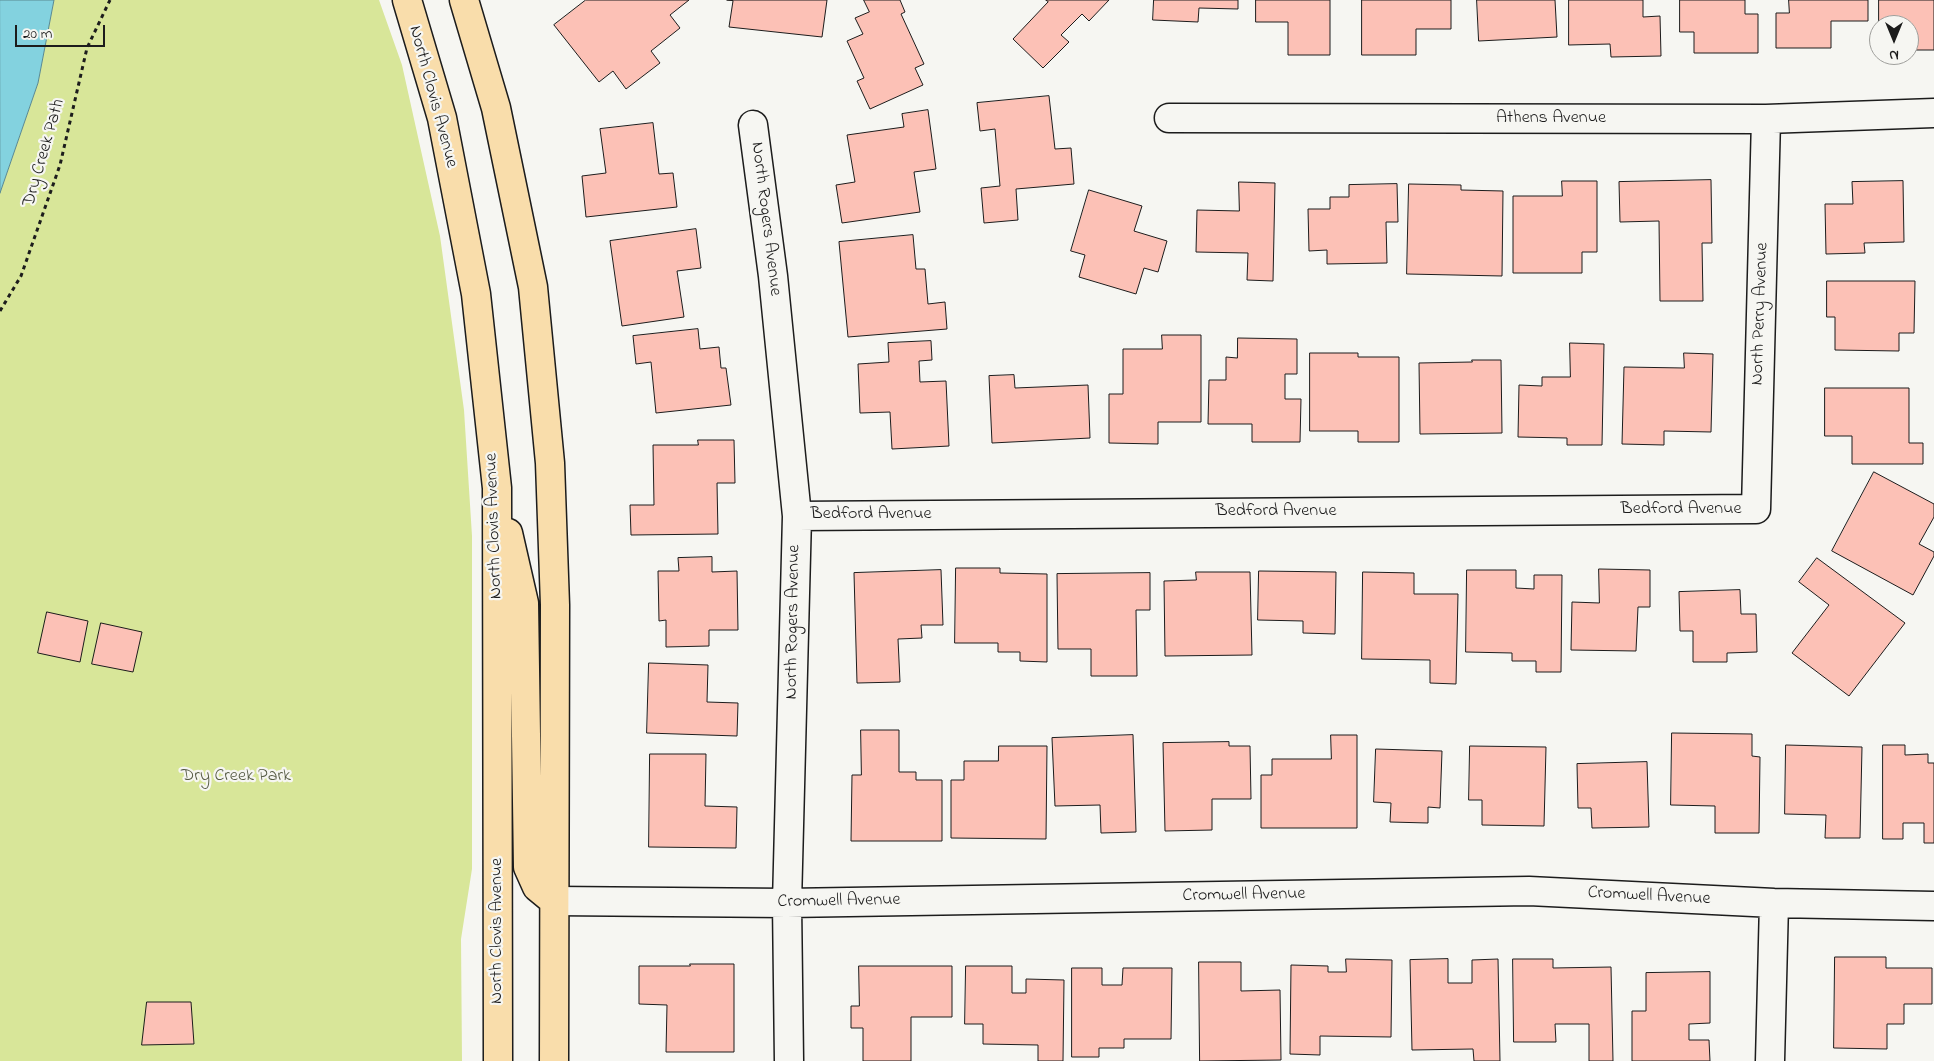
<!DOCTYPE html>
<html>
<head>
<meta charset="utf-8">
<style>
  body { margin:0 }
  #map { position:relative; width:1934px; height:1061px; overflow:hidden; background:#f6f6f2; font-family:"Indie Flower",sans-serif }
  canvas { display:block }
  .north { position:absolute; left:1869px; top:15px; width:50px; height:50px; box-sizing:border-box; background:#f6f6f2; border:1px solid #9f9f9c; border-radius:50%; rotate:180deg; font-size:14px; font-weight:700; line-height:20px; text-align:center; color:#1c1c1c }
  .north::after { content:''; display:block; margin:auto; width:18px; height:22px; background:#1c1c1c; clip-path:polygon(50% 0,100% 100%,50% 72%,0 100%) }
  .scale { position:absolute; left:15px; top:25px; width:90px; height:22px; box-sizing:border-box; border:2px solid #1c1c1c; border-top:0; padding-left:6px; font-size:15px; line-height:18px; white-space:nowrap; color:#1c1c1c; -webkit-text-stroke:4px #f6f6f2; paint-order:stroke }
</style>
</head>
<body>
<div id="map">
<canvas width="1934" height="1061"></canvas>
<div class="north">N</div>
<div class="scale">20 m</div>
</div>
<script>
const c = document.querySelector('canvas').getContext('2d');
c.lineJoin = 'round';
function paint(path, color) { c.fillStyle = color; c.fill(path, 'evenodd'); }
function trace(path, color, width, dash) { c.strokeStyle = color; c.lineWidth = width; c.lineCap = dash ? 'butt' : 'round'; c.setLineDash(dash || []); c.stroke(path); }
function drawText(font, color, halo, rows, align = 'center') {
  c.font = font + ' "Indie Flower",sans-serif'; c.lineWidth = 4.5; c.setLineDash([]); c.textBaseline = 'middle'; c.strokeStyle = halo; c.fillStyle = color; for (const [text, x, y, turn = 0] of rows) {
    c.save(); c.translate(x, y); c.rotate((+turn || 0) * Math.PI / 180); c.textAlign = isNaN(turn) ? turn : align; if (halo) c.strokeText(text, 0, 0); c.fillText(text, 0, 0); c.restore();
  }
}
const green = new Path2D(`
  M54 0H379L402 65 440 236 464 410 472 536V869L461 939 462 1061H0V193L38 83Z`);
const water = new Path2D(`
  M0 0H54L38 83 0 193Z`);
const building = new Path2D(`
  M586 0H689L670 15 680 28 651 51 660 63 626 89 613 71 599 82 554 25Z
  M727 0H827L822 37 729 27 733 1Z
  M864 0H900L905 12 901 14 924 64 915 68 923 85 870 109 857 81 864 78 847 41 863 34 855 18 869 12Z
  M1046 0H1109L1089 21 1082 14 1061 35 1069 42 1043 68 1013 39 1048 2Z
  M1154 0H1238V9L1199 8 1198 22 1153 20Z
  M1256 0H1330V55H1288V22H1256Z
  M1362 0H1451V29H1416V55H1362Z
  M1477 0H1555L1557 37 1479 41Z
  M1569 0H1643V17L1660 16 1661 56 1611 57 1610 44 1569 45Z
  M1680 0H1745V14H1758V53H1694V32H1680Z
  M1789 0H1868V21H1831V48H1776V13H1789Z
  M1879 0H1934V50H1909V25H1903V21H1879Z
  M1049 96 1055 149 1071 148 1074 184 1016 189 1018 220 984 223 981 188 1000 186 995 129 980 131 977 103Z
  M928 110 936 169 914 172 920 212 842 223 836 185 855 182 847 135 904 127 902 114Z
  M653 123 659 174 673 173 677 207 586 217 582 176 606 173 600 129Z
  M1711 180 1712 243H1702L1703 301H1660L1659 221 1620 222 1619 182Z
  M1562 181H1597V252H1582V273H1513V196H1562Z
  M1903 181 1904 242 1864 243 1865 253 1826 254 1825 204H1853L1852 182Z
  M1239 182 1275 183 1273 281 1247 280 1248 253 1196 252 1197 210 1239 211Z
  M1397 184 1398 222H1386L1387 263 1327 264V250L1309 251 1308 209H1330V197H1349V185Z
  M1409 184 1461 185V190L1503 191 1502 276 1407 274Z
  M1089 190 1142 206 1134 231 1167 241 1158 272 1144 268 1136 294 1079 277 1085 255 1071 251Z
  M696 229 701 268 677 271 684 317 622 326 610 241Z
  M913 235 916 269H925L928 304 945 302 947 329 848 337 839 242Z
  M1827 281H1915L1914 333H1899V351L1835 350V317H1827Z
  M698 329 700 349 719 347 721 368H726L731 405 656 413 651 362 636 364 633 336Z
  M1162 335H1201V422H1158V444L1109 443V394H1123V349H1162Z
  M1238 338 1297 339V374H1285V399H1301L1300 442H1252V424H1208L1209 380H1226V357L1237 358Z
  M931 341 932 360 919 361 920 382 946 381 949 446 892 449 890 412 860 413 858 364 889 362 888 343Z
  M1570 343 1604 344 1602 445H1567V438L1518 437 1519 385 1542 386V377H1570Z
  M1310 353H1358V357H1399V442H1358V431H1310Z
  M1684 353 1713 354 1711 432 1664 431V445L1622 444 1624 367 1684 368Z
  M1472 360H1501L1502 433 1420 434 1419 363 1472 362Z
  M1014 375 1015 388 1088 385 1090 438 992 443 989 376Z
  M1825 388H1909V443H1923V464H1852V436H1825Z
  M698 440H734L735 483H717L718 534 631 535 630 505H654L653 445H698Z
  M1874 472 1934 504V517L1919 544 1934 552V556L1913 595 1832 551Z
  M712 557V572L737 571 738 630H709V646L666 647V620L659 621 658 571H679L678 558Z
  M1817 558 1905 623 1849 696 1792 653 1829 605 1799 582Z
  M956 568H1000V573L1047 574V662L1020 661V652H998V643H955Z
  M1599 569 1650 570V607H1638L1636 651 1571 650 1572 602 1599 603Z
  M941 570 943 625H921L922 638 898 639 900 682 857 683 854 573Z
  M1467 570H1516V588L1534 589V575H1562L1561 672H1536V661H1512V653L1466 652Z
  M1259 571 1336 572 1335 634 1303 633V621L1258 620Z
  M1196 572H1250L1252 655 1165 656 1164 581 1196 580Z
  M1363 572 1414 573V594H1458L1456 684 1430 683V660L1362 659Z
  M1150 573V610H1136L1137 676H1091V649H1058L1057 574Z
  M1740 590 1741 614H1756L1757 652 1727 653V662H1693V631H1680L1679 592Z
  M47 612 88 621 80 662 38 653Z
  M101 623 142 632 133 672 92 664Z
  M649 663 708 665 707 702 738 703 737 736 647 733Z
  M861 730H899V772H916V780H942V841H851L852 775H861Z
  M1672 733 1752 734V756L1760 757 1759 833H1715V806L1671 805Z
  M1133 735 1136 832 1101 833 1100 805 1055 806 1052 738Z
  M1331 735H1357V828H1261V775H1272V759H1331Z
  M1229 742V746H1250L1251 799H1212V830L1165 831 1163 743Z
  M1786 745 1862 747 1860 838H1825L1826 815 1785 814Z
  M1883 745H1905V755L1928 754V763H1934V843H1924V823H1903V839H1883Z
  M999 746H1047L1046 839 951 838V780H964V761H998Z
  M1470 746 1546 747 1544 826 1482 825V800H1469Z
  M1376 749 1442 751 1440 808 1428 807V823L1390 822 1391 803 1374 802Z
  M650 754H706L705 806 737 807 736 848 649 847Z
  M1647 762 1649 827 1592 828 1591 808H1578L1577 764Z
  M1835 957H1886V968H1932V1004H1904V1024H1887V1049L1834 1048Z
  M1346 959 1392 960 1391 1037 1320 1036V1055L1290 1054 1291 965 1328 966V972H1346Z
  M1448 959V983H1472V960L1498 959 1500 1061H1474L1473 1049 1412 1050 1410 960Z
  M1513 959H1553V968L1611 967 1613 1061H1589V1024H1555L1556 1042H1514Z
  M1199 962H1241V991L1280 990 1281 1060 1200 1061Z
  M690 964H734V1052H666L667 1005 639 1004V966H690Z
  M859 966H952V1017H911V1061H863V1028H851V1006H859Z
  M966 966H1012V993H1026V979L1064 980 1063 1061H1038V1045L983 1044V1024H965Z
  M1072 968H1102V985H1122L1123 968H1172L1171 1039H1124V1048H1099V1057H1072Z
  M1710 972V1023L1689 1024V1040H1709L1710 1061H1632V1011H1646V973Z
  M147 1002H191L194 1044 142 1045Z`);
const path = new Path2D(`
  M0 311 21 276 60 165 87 48 110 0`);
const minor = new Path2D(`
  M1169 118 1766 119 1934 113
  M753 125 773 276 797 516 787 903 789 1061
  M797 516 1756 509 1766 119
  M554 901 787 903 1529 891 1774 903 1934 906
  M1770 1061 1774 903`);
const major = new Path2D(`
  M407 0 442 118 476 294 497 488 498 1061
  M464 0 496 108 533 287 550 463 555 605 554 1061
  M508 533 524 603 528 867 537 887 554 901`);
const streetNames = [
  ["North Clovis Avenue",432,97,75],
  ["Athens Avenue",1551,119],
  ["Dry Creek Path",45,153,-74],
  ["North Rogers Avenue",765,219,83],
  ["North Perry Avenue",1761,314,-88],
  ["Bedford Avenue",1681,510],
  ["Bedford Avenue",1276,512],
  ["Bedford Avenue",871,515],
  ["North Clovis Avenue",495,526,-92],
  ["North Rogers Avenue",794,622,-89],
  ["Cromwell Avenue",1244,896,-1],
  ["Cromwell Avenue",1649,897,3],
  ["Cromwell Avenue",839,902,-1],
  ["North Clovis Avenue",498,931,-90]
];
const parkNames = [
  ["Dry Creek Park",236,777]
];
paint(green, '#d8e699');
paint(water, '#83d2df');
trace(water, '#5a8991', 1);
paint(building, '#fcc1b6');
trace(building, '#1c1c1c', 1);
trace(minor, '#1c1c1c', 31);
trace(major, '#1c1c1c', 31);
trace(path, '#1c1c1c', 3, [4, 4]);
trace(minor, '#f6f6f2', 28);
trace(major, '#f9ddab', 28);
drawText('18px', '#1c1c1c', '#f6f6f2', streetNames);
drawText('18px', '#545942', '#f6f6f2', parkNames);
</script>
</body>
</html>
